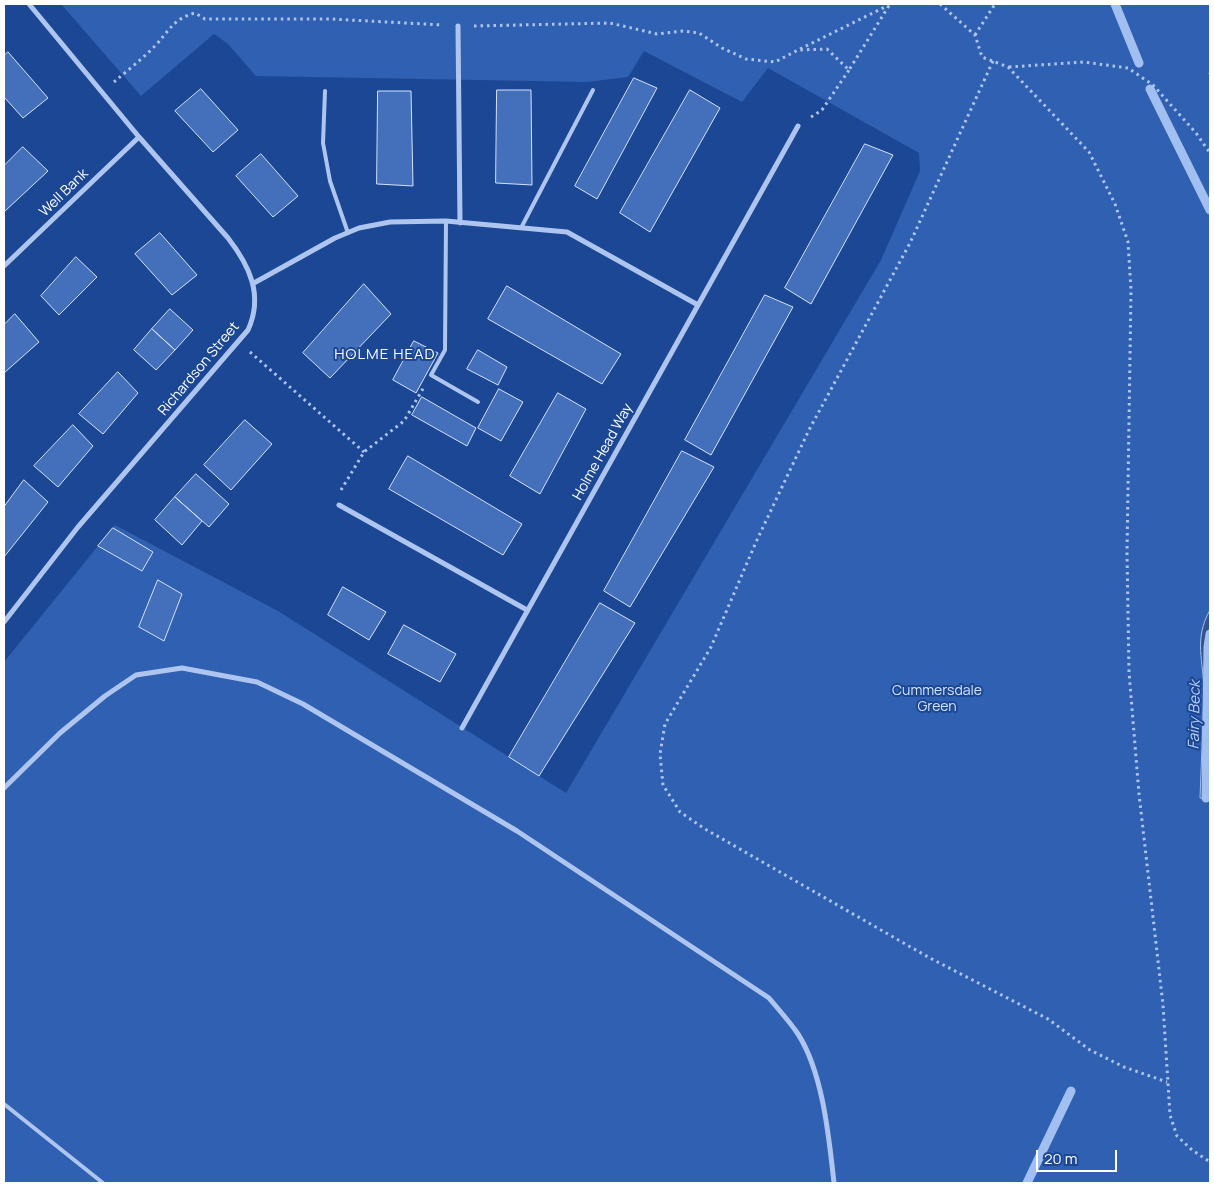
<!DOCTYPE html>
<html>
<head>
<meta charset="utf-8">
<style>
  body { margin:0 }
  #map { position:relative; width:1214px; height:1187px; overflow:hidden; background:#1b4794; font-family:Manrope,sans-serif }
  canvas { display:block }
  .frame { position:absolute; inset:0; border:5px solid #fff; pointer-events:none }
  .scale { position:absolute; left:1036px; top:1150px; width:81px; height:22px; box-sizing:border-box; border:2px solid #fff; border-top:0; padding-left:6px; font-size:15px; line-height:18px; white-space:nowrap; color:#fff; -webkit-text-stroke:4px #1b4794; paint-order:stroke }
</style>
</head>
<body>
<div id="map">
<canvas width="1214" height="1187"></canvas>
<div class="frame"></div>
<div class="scale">20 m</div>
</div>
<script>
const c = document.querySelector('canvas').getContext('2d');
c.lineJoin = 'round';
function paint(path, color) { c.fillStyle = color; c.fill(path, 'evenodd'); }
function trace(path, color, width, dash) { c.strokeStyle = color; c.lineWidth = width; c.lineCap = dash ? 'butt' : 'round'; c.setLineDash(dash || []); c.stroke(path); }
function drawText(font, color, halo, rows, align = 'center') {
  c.font = font + ' Manrope,sans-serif'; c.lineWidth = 4; c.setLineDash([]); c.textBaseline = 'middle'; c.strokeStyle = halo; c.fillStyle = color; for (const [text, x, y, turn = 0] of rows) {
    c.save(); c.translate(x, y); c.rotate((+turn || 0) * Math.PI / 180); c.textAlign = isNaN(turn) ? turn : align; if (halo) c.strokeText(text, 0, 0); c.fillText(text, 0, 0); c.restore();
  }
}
const green = new Path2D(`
  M61 4H1210V1183H4V662L115 525 278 611 566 793 881 260 920 171 919 153 768 68 742 102 644 51 628 77 587 82 256 76 228 44 214 34 141 96Z`);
const water = new Path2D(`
  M1210 610 1206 798H1200C1201 763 1203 728 1204 693 1204 661 1193 640 1210 610Z`);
const stream = new Path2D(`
  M1115 4 1139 63
  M1150 89 1210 210
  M1206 798 1208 647 1210 634
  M1027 1183 1071 1091`);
const building = new Path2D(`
  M8 52 48 98 23 118 4 97V56Z
  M634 78 657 88 597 199 575 186Z
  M201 89 238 130 213 152 175 111Z
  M497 90H531L532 185 496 183Z
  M690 90 720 108 650 232 620 213Z
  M378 91H411L413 186 377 184Z
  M865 144 893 155 811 304 785 288Z
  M23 147 48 171 4 212V166Z
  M261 154 298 196 273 217 236 176Z
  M160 233 197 275 172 295 135 254Z
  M76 257 97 277 59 315 41 296Z
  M364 284 391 314 330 378 303 353Z
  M507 286 621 354 602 384 488 319Z
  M765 295 793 307 711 455 685 440Z
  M170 309 193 330 175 350 152 329Z
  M15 314 39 342 4 373V325Z
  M152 329 175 350 156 370 134 350Z
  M414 341 438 353 416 393 393 380Z
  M478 350 507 367 498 385 467 369Z
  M118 372 138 393 103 434 79 414Z
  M499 389 523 402 501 441 478 428Z
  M558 393 586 409 540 494 510 476Z
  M422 397 476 428 467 446 412 415Z
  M245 420 272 444 231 490 204 465Z
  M73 425 93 446 58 487 34 466Z
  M682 451 714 467 630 607 604 591Z
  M408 456 522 524 503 555 389 489Z
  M196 474 229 504 209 527 175 497Z
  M24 480 48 502 4 557V507Z
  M175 497 202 521 182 545 155 520Z
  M113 528 153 552 142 571 98 546Z
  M158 580 182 594 164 641 139 627Z
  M343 587 386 612 369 640 328 615Z
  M600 603 635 623 539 776 509 757Z
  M404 625 456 654 440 682 388 654Z`);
const path = new Path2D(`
  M940 4 975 35 982 57 1008 67 1089 152 1115 204 1128 242 1131 290 1127 553 1129 672 1139 794 1163 1005 1170 1115 1177 1136 1192 1150 1210 1162
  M474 26 610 23 657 34 683 31 699 33 722 48 746 59 775 62 798 50 827 49 849 70 890 4
  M975 35 995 4
  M800 49 889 5
  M993 61 910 243 809 430 756 542 711 647 665 724 660 754 663 785 680 812 705 829 928 957 1048 1019 1090 1050 1124 1067 1167 1082
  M1009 67 1084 62 1128 68 1153 85 1196 133 1210 153
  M1210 73V74
  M114 82C127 71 142 59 155 46 168 32 174 18 195 13L205 19H331L443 25
  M811 117 822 110 849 70
  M250 352 364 452
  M341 490 364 452 404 421 424 387`);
const lane = new Path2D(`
  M325 91 323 143 330 181 348 233
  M446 221 445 350 431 375 478 402
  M521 228 593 90
  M4 1104 103 1183`);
const street = new Path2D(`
  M458 26 460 223
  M4 266 139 137
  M254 283 335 238 359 228 390 222 446 221 567 232 698 305
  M339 505 527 610
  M4 622 78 527 248 330C264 295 249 265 228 238L139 137 29 4
  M462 728 798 126
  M4 788 60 733 105 696 136 675 182 668 257 682 303 704 517 831 769 998C779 1010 790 1022 798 1034 823 1073 829 1138 834 1183`);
const streetNames = [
  ["Well Bank",64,193,-44],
  ["Richardson Street",199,369,-50],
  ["Holme Head Way",603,452,-61]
];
const parkNames = [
  ["Cummersdale",937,691],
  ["Green",937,707]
];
const neighbourhoodNames = [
  ["HOLME HEAD",385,355]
];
const waterNames = [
  ["Fairy Beck",1195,715,-89]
];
paint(green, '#3060b2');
paint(water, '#34538c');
trace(water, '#a1c0f1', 1);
trace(stream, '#a1c0f1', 9);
paint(building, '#4470bb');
trace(building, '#d4e3fb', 1);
trace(path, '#aec6ef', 3, [2.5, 4]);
trace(lane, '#aec6ef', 4);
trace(street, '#aec6ef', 5);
drawText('14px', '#fff', '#1b4794', streetNames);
drawText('14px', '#d4e3fb', '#1b4794', parkNames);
c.letterSpacing = '1px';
drawText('15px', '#fff', '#1b4794', neighbourhoodNames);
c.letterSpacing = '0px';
drawText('italic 15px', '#bad1f6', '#1b4794', waterNames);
</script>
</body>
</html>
